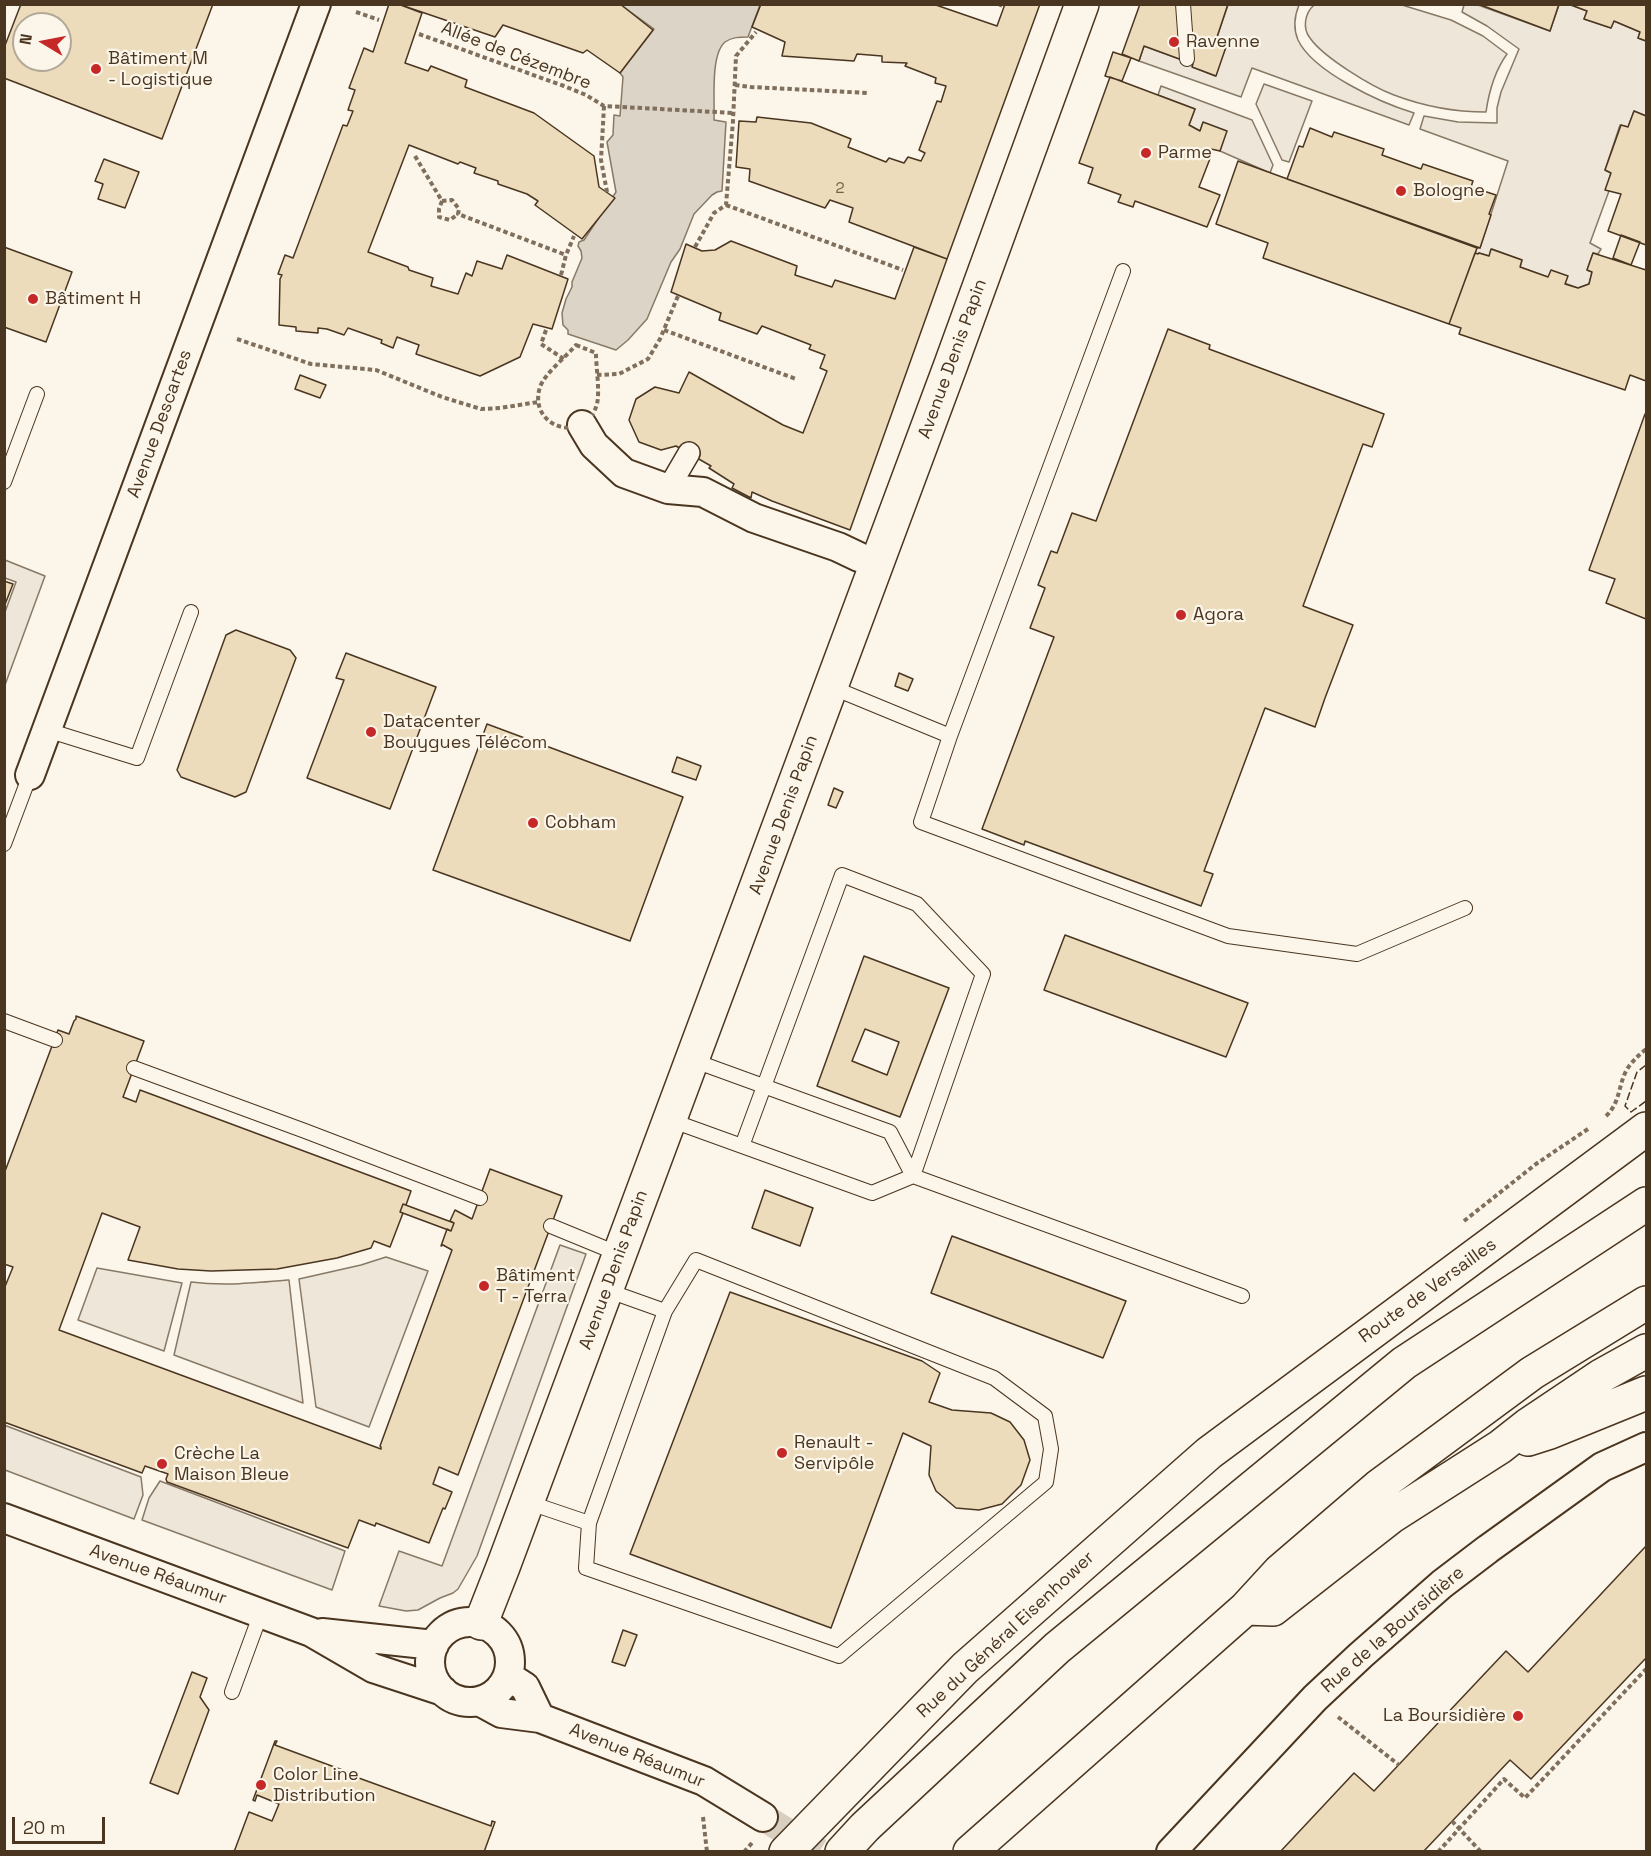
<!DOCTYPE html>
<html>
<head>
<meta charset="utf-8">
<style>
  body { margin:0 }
  #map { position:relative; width:1651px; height:1856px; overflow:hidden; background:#fbf6e9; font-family:"Space Grotesk",sans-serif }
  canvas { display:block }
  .frame { position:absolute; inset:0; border:6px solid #4a3520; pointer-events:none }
  .north { position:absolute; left:12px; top:12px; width:60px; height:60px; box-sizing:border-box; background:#fbf6e9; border:2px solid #b4a999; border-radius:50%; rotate:280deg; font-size:16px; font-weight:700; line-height:24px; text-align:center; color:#4a3520 }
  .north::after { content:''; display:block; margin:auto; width:21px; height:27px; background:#c62828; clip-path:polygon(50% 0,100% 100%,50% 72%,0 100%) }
  .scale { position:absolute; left:12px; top:1817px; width:93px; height:27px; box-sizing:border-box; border:3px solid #4a3520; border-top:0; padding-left:8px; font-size:18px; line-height:21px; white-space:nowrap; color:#4a3520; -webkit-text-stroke:4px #fbf6e9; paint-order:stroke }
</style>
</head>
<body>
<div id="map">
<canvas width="1651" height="1856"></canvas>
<div class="frame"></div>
<div class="north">N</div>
<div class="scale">20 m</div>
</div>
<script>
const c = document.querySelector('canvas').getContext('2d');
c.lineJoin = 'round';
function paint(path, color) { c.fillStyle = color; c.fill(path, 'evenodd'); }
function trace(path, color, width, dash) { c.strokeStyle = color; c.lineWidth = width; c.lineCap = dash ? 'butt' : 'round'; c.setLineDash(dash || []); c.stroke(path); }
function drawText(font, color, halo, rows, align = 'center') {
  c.font = font + ' "Space Grotesk",sans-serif'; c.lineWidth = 4.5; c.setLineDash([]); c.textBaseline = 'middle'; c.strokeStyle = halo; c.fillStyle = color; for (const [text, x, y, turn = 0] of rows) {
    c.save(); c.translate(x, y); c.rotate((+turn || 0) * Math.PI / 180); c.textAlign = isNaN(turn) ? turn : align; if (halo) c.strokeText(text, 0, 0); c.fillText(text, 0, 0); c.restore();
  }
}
const green = new Path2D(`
  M1228 5H1299C1294 17 1293 28 1298 40 1313 72 1381 103 1414 113L1409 125 1252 68 1241 97 1139 61 1144 46 1193 64V67L1215 76 1227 44 1216 40Z
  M1314 5H1402L1451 20 1483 36 1507 54C1494 72 1489 91 1486 112 1455 112 1423 106 1394 95 1372 87 1323 57 1310 38 1302 28 1305 13 1314 5Z
  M1464 5H1478L1550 31 1559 5H1571L1587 11 1584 19 1611 28 1614 21 1640 32 1638 38 1646 41V116L1634 111 1628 127 1620 125 1605 170 1611 173 1606 189 1609 191 1590 243 1601 249 1598 254 1593 253 1587 270 1592 272 1589 284 1578 288 1520 267 1522 260 1492 249 1489 256 1479 253 1478 254 1475 253 1477 248H1480L1508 161 1420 129 1424 116 1458 122 1497 123V108L1501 92 1519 49 1487 26 1462 12Z
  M1264 84 1312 101 1289 162 1282 160 1256 104Z
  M1161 86 1252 120 1273 165 1270 173 1220 151 1226 131 1203 123 1200 131 1189 125 1195 109 1158 95Z
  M5 560 45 576 5 685V612L16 582 5 578Z
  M560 1245 586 1254 477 1556 458 1589 453 1593 440 1598 418 1610 406 1611 379 1606 399 1551 442 1566Z
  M386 1257 428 1271 369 1427 316 1407 299 1279 361 1265Z
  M97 1268 182 1283 164 1351 78 1320Z
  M289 1280 303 1403 174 1355 191 1282C224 1286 256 1283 289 1280Z
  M4 1425 141 1477 143 1495 134 1519 5 1470Z
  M160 1481 345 1551 332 1590 142 1520 149 1498Z`);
const water = new Path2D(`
  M621 5H760L748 37C740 37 732 37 725 42 710 55 715 101 714 120L726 122 722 191 717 192 712 195 694 214 680 249 671 262 647 319 628 340 616 350 568 334V330L563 325 562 313 566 299 572 287V282L582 258 581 251 578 246 579 242 584 240 616 192 607 142 613 135 614 115 620 116 623 77 620 73 654 29Z`);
const building = new Path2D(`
  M21 4H213L162 139 4 78V48ZM24 24H60V60H24Z
  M389 4H398L422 13 405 63 428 71 431 66 467 80 465 87 534 113 594 156 599 187 615 198 582 239 535 205 538 201 527 194 498 184V181L474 173 476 168 460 162 458 164 409 145 368 252 408 267 409 270 433 278 431 286 458 294 466 273 472 276 477 261 502 269 507 255 568 279 552 329 533 324 520 357 480 376 416 354 419 345 397 337 393 348 381 343 382 340 348 328 344 335 327 329 318 328V333L296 331V327L279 325 280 279 282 275 278 274 285 255 293 258 343 125 347 126 353 111 348 110 355 90 349 88 364 48 373 52Z
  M398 4H620L653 30 620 73 587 50 583 53 503 25 495 37Z
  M761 4H933L997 26 1005 4H1040L947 259 849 222 853 208 830 200 825 208 749 181 750 169 736 167 739 121 756 122 757 117 811 123 851 139 848 147 886 162 889 158 904 163 908 157 921 161 925 153 919 150 937 101 941 102 946 86 935 83 936 78 905 66 907 63 882 62V56L857 54 854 61 782 56 785 42 752 27Z
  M1140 4H1228L1216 40 1227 44 1216 76 1192 67 1193 64 1144 46 1139 61 1122 54Z
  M1478 4H1559L1550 31Z
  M1646 4V41L1638 38 1640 32 1614 21 1611 28 1584 19 1587 11 1571 5Z
  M1113 52 1131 58 1122 81 1105 76Z
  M1110 77 1195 109 1189 125 1200 131 1203 122 1227 131 1220 151 1211 149 1208 155 1211 156 1199 187 1220 195 1207 227 1135 201 1133 207 1118 202 1121 195 1088 183 1093 168 1079 163Z
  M1634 111 1646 116V245L1608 231 1621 194 1605 190 1611 173 1605 170 1621 125 1628 127Z
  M1310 128 1332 137 1334 132 1384 149 1382 155 1421 169 1423 164 1473 181 1471 187 1496 195 1489 214 1491 215 1480 248 1287 179 1299 146 1303 147Z
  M104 159 139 172 125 208 98 199 103 184 95 181Z
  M1238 161 1477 248 1449 324 1263 258 1268 243 1216 224Z
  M1621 235 1640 242 1631 265 1613 258Z
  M731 241 797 266 795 275 832 287 835 280 895 299 914 247 947 259 850 530 772 501 752 492 751 498 732 488 734 484 709 468 711 466 676 446 661 450 639 442 629 420 636 399 655 387 679 393 689 372 783 425 803 433 827 371 820 368 825 355 809 349 811 345 762 326 757 334 719 320 721 313 671 292 686 244 702 251 715 250Z
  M4 247 72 272 46 342 4 327Z
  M1491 249 1522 260 1520 267 1548 277 1551 270 1568 276 1565 284 1578 288 1589 284 1592 272 1587 270 1593 253 1646 270V381L1630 375 1625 390 1459 334 1461 328 1449 324 1475 253 1478 254 1479 253 1489 256Z
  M1168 329 1210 345 1209 349 1384 414 1372 447 1363 444 1303 606 1353 625 1325 698 1315 727 1265 708 1204 871 1213 874 1201 906 1025 841 1024 845 982 829 1054 637 1030 628 1045 588 1038 585 1051 551 1057 553 1072 513 1096 521Z
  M300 375 326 385 320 398 295 389Z
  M1645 414H1646V619L1606 603 1615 579 1589 570Z
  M4 581 13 584 4 607Z
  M236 630 290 650 296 658 246 792 235 797 181 777 177 770 226 635Z
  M346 653 436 687 390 809 307 778 344 680 336 678Z
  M899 673 913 679 908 691 895 686Z
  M487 724 683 797 630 941 433 870Z
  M677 757 701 766 696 780 672 772Z
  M834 788 843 792 836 808 828 805Z
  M1065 935 1248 1003 1226 1057 1044 990Z
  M864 956 949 988 900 1117 817 1086ZM865 1029 899 1042 887 1075 852 1061Z
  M76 1016 144 1041 123 1097 136 1102 140 1090 411 1191 406 1205 403 1204 400 1212 403 1213 390 1247 374 1241 371 1248 337 1258 277 1269 211 1271 178 1269 128 1260 140 1227 102 1213 59 1330 381 1449V1447L380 1446 452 1250 443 1245 441 1246 447 1229 451 1231 454 1223 450 1221 455 1210 472 1219 490 1169 562 1196 458 1475 439 1467 433 1484 452 1492 445 1509 443 1508 429 1543 376 1523 375 1526 359 1520 348 1548 167 1482 166 1479 168 1474 145 1466 142 1473 4 1422V1289L13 1267 4 1264V1174L58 1030 69 1034 74 1021 76 1019Z
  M765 1190 813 1208 800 1246 752 1228Z
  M403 1204 454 1223 451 1231 400 1212Z
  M952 1236 1126 1301 1103 1358 931 1293Z
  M730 1292 922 1361 940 1373 929 1402 952 1410 991 1413 1010 1422 1024 1440 1030 1460 1021 1485 1002 1504 979 1510 956 1508 936 1491 929 1475 931 1446 903 1433 831 1628 630 1554Z
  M1646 1546V1658L1531 1779 1510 1760 1423 1852H1280L1354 1773 1374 1791 1506 1651 1528 1672Z
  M623 1630 637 1635 625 1666 612 1662Z
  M192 1672 207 1678 200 1697 209 1710 178 1794 150 1783Z
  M275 1741H277L275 1745 356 1775V1777L491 1826 492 1821 495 1822 484 1852H234L249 1812 272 1821 279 1804 257 1795 255 1801 253 1800Z`);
const minorTunnel = new Path2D(`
  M763 1817 819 1852`);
const path = new Path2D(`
  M998 4 1003 6
  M356 12 379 20
  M419 34 564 86 586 95 604 106 734 113
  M735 85 751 87 869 93
  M604 106 601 160 607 192
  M415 156 442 201 452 200 459 209 458 214 566 255
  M442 201 439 209V217L450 220 458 214
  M726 205 903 270
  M695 247 714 213 726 205 733 121 736 56 756 32
  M561 275 566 255 574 236
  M546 330 541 344 564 359
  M664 330 796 379
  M237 339 311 364 376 370 442 397 481 409 500 408 538 402
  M576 345 596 353C596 368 600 390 597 404 585 446 527 427 540 387 545 373 566 357 576 345Z
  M597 375 619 374 648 359 660 339 678 296
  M1606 1116C1620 1103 1618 1087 1626 1071 1631 1062 1638 1056 1646 1049
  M1464 1221 1536 1164 1588 1129
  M1338 1717 1399 1765
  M703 1817 707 1852
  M1452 1821 1481 1852
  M744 1852 752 1843
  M1438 1852 1504 1779 1525 1798 1646 1669`);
const service = new Path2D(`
  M1183 4 1187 59
  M1123 271 950 736 921 822 1228 936 1357 954 1465 908
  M4 482 37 394
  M831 687 950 736
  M47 730 137 758 191 612
  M4 844 30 775
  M4 1021 55 1040
  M134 1068 305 1131 480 1198
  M670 1120 872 1193 913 1176 890 1132 692 1060
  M742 1146 842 875 917 904 983 974 913 1176 1242 1296
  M551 1226 619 1254
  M527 1502 589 1523 586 1568 839 1656 1046 1482 1051 1449 1045 1416 994 1378 696 1260 665 1311 606 1290
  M589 1523 665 1311
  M232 1692 261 1613`);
const pedestrian = new Path2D(`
  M668 489 689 453`);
const minor = new Path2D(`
  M582 425 594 445 624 473 668 489 703 492 754 518 838 547 859 557
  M30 775 316 4
  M4 1518 311 1632 373 1668 443 1691
  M430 1662a40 40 0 1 1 80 0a40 40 0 1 1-80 0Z
  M322 1633 434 1645
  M508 1676 525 1687 540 1718
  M479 1701 501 1713 540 1718 704 1781 763 1817
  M1171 1852 1315 1698 1361 1655 1442 1584 1488 1549 1602 1467 1646 1447`);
const secondary = new Path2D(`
  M481 1623 503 1567 950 367 1082 4`);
const primary = new Path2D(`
  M786 1852 965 1668 1209 1453 1646 1129`);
const trunk = new Path2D(`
  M1528 1439 1550 1432 1646 1393
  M1246 1608 1273 1609 1392 1516 1500 1447 1528 1425 1601 1376 1646 1351
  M842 1852 865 1827 1057 1648 1404 1363 1646 1204
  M970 1852 1246 1608 1280 1571 1379 1486 1532 1373 1646 1303`);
const fence = new Path2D(`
  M1646 1065 1637 1072 1625 1106 1631 1112 1646 1101`);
const markers = [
  [1174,42,6,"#c62828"],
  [96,69,6,"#c62828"],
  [1146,153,6,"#c62828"],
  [1401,191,6,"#c62828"],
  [33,299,6,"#c62828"],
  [1181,615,6,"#c62828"],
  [371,732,6,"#c62828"],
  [533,823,6,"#c62828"],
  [484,1286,6,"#c62828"],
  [782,1453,6,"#c62828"],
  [162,1464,6,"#c62828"],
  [1518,1716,6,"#c62828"],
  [261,1785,6,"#c62828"]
];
const numberNames = [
  ["2",840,189]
];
const poiNames = [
  ["Ravenne",1186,42],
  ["Bâtiment M",108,59],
  ["- Logistique",108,80],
  ["Parme",1158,153],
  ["Bologne",1413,191],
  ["Bâtiment H",45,299],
  ["Agora",1193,615],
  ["Datacenter",383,722],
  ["Bouygues Télécom",383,743],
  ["Cobham",545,823],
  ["Bâtiment",496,1276],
  ["T - Terra",496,1297],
  ["Renault -",794,1443],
  ["Servipôle",794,1464],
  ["Crèche La",174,1454],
  ["Maison Bleue",174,1475],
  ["La Boursidière",1506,1716,"right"],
  ["Color Line",273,1775],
  ["Distribution",273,1796]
];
const streetNames = [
  ["Allée de Cézembre",516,56,21],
  ["Avenue Denis Papin",953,359,-70],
  ["Avenue Descartes",160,424,-70],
  ["Avenue Denis Papin",784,815,-70],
  ["Avenue Denis Papin",614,1270,-70],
  ["Route de Versailles",1428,1291,-36],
  ["Avenue Réaumur",158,1575,20],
  ["Rue de la Boursidière",1393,1630,-41],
  ["Rue du Général Eisenhower",1006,1635,-43],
  ["Avenue Réaumur",637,1756,22]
];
paint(green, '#ede6d9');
trace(green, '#887966', 1.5);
paint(water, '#dcd4c6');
trace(water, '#887966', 1.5);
paint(building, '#ecdcbc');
trace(building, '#4a3520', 1.5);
trace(minorTunnel, '#d8cfc1', 28, [28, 14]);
trace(service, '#4a3520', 16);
trace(pedestrian, '#4a3520', 24);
trace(minor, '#4a3520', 32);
trace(secondary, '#4a3520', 36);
trace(primary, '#4a3520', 36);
trace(trunk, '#4a3520', 36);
trace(path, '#7f6f5c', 4, [4.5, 3]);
trace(service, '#fbf6e9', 14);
trace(pedestrian, '#fbf6e9', 21);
trace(minor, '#fbf6e9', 28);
trace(secondary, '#fbf6e9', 33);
trace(primary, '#fbf6e9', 33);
trace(trunk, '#fbf6e9', 33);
trace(fence, '#4a3520', 1.5, [8, 3]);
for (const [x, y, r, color] of markers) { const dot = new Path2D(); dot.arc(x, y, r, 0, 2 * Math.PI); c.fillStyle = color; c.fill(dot); trace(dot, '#fbf6e9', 2); }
drawText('15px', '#725f47', null, numberNames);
drawText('18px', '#4a3520', '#fbf6e9', poiNames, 'left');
drawText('18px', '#4a3520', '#fbf6e9', streetNames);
</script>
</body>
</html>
